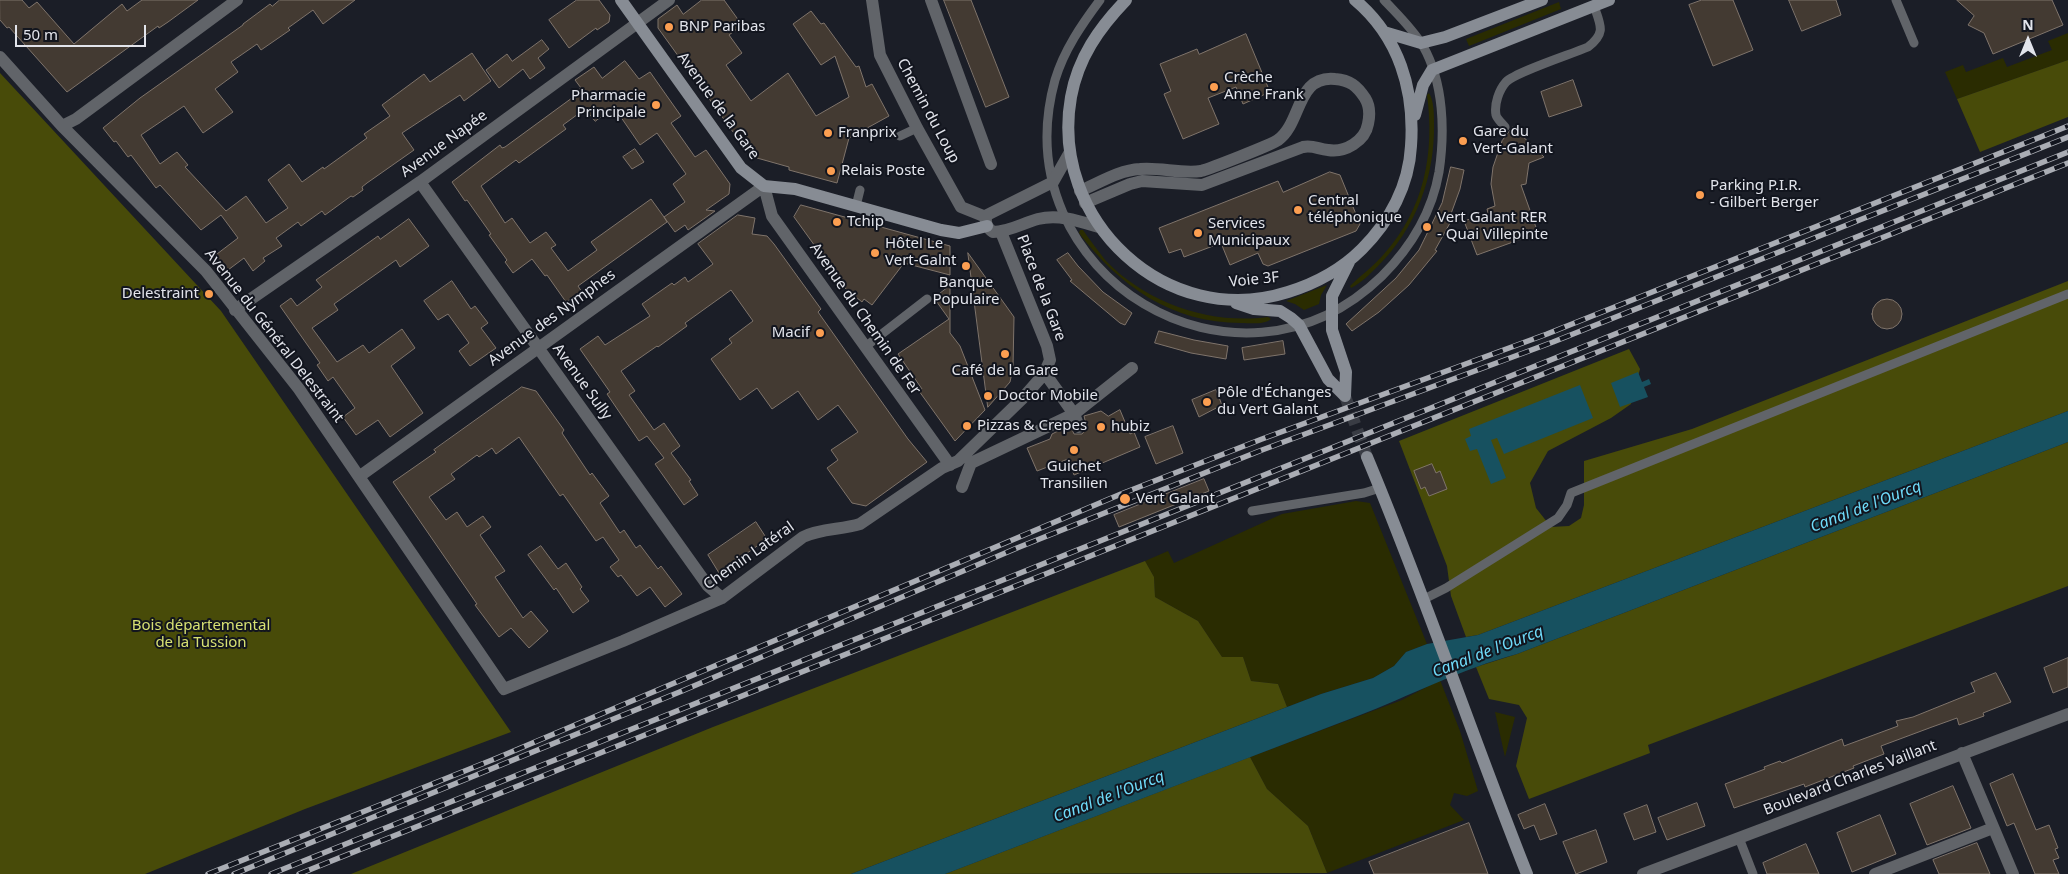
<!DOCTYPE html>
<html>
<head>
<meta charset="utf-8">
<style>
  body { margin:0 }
  #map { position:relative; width:2068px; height:874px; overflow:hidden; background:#1b1e27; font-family:"Noto Sans",sans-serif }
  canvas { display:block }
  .north { position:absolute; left:2003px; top:15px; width:50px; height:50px; -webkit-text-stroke:4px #12151e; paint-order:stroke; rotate:0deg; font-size:14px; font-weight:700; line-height:20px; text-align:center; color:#e2e4eb }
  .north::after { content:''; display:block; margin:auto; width:18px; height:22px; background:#e2e4eb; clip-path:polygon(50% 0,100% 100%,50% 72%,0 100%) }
  .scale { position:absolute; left:15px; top:25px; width:131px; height:22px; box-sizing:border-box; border:2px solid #e2e4eb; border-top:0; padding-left:6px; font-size:15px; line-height:18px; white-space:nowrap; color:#e2e4eb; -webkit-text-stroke:4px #12151e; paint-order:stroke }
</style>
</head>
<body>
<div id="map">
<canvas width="2068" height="874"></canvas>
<div class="north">N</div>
<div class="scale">50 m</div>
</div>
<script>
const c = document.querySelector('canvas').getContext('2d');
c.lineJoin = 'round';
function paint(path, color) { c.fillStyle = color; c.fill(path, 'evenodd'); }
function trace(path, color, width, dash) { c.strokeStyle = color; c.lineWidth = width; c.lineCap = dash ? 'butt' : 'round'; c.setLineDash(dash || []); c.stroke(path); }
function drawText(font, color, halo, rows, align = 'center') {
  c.font = font + ' "Noto Sans",sans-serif'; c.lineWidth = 4; c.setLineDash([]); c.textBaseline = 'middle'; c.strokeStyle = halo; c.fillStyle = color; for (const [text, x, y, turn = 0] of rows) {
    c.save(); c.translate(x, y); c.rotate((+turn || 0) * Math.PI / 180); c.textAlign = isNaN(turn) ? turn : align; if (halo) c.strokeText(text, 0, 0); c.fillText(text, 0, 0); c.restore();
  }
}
const green = new Path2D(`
  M1559 2 1561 9 1469 46 1466 39Z
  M2068 33V60L1957 99 1945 72 1963 65 1966 72 2003 58 2007 67 2052 50 2048 41Z
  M1429 93C1434 101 1434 114 1434 123 1435 177 1416 228 1378 266 1370 274 1361 283 1351 288L1350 286C1361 275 1374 266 1384 254 1424 210 1435 152 1427 95Z
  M1080 230H1083C1090 240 1098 251 1106 261 1147 303 1210 325 1268 317L1271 319C1264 325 1250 323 1241 323 1172 323 1119 286 1079 233Z
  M1327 285 1321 295 1319 304 1304 310 1295 304 1286 301Z
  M1356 501 1370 503 1427 644 1406 652 1394 666 1373 678 1321 694 1287 707 1278 684 1251 681 1243 657H1222L1198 621 1155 597 1154 577 1145 561 1168 551 1174 563 1282 514Z
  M1440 680 1460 731 1478 791 1467 796 1454 793 1450 805 1464 820 1327 873 1308 826 1267 789 1250 757 1402 700Z
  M1495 712 1515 717 1505 757Z`);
const forest = new Path2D(`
  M2068 60V117L1980 152 1957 99Z
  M0 73 221 311 511 732 305 809 145 874H0Z
  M2068 281V411L1478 635 1466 637 1451 596 1447 566 1399 441 1629 349 1640 369 1631 404 1611 418 1548 451 1530 483 1536 508 1551 527 1569 526 1581 518 1584 505V461L1692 429Z
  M2068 442V586L1648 745 1650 753 1529 799 1516 766 1527 718 1519 705 1489 699 1476 667 1517 654Z
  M1145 561 1154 577 1155 597 1198 621 1222 657H1243L1251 681 1278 684 1287 707 851 874H351L713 727Z
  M1250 757 1267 789 1308 826 1327 873 945 874Z`);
const water = new Path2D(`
  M1638 372 1642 382 1649 379 1651 384 1644 387 1648 397 1620 407 1611 383Z
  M1580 385 1593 418 1504 454 1497 438 1491 440 1506 478 1491 484 1477 449 1470 451 1465 439 1471 436 1469 429Z
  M2068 411V442L1517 654C1461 669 1410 696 1355 717 1221 768 1087 820 953 871L945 874H851L1321 694 1373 678 1394 666 1406 652 1427 644 1478 635Z`);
const building = new Path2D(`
  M0 0H22L29 8 37 2 74 44 122 4 127 11 142 0H198L168 22 159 28 158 26 67 92 9 27 7 28 0 20Z
  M280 0H355L323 24 313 10 288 28 290 30 261 50 257 44 231 62 238 72 215 89 233 112 203 133 184 106 141 135 160 164 177 152 188 165 185 167 226 211 246 196 266 223 288 208 268 180 289 164 302 182 323 167 324 169 367 138 364 134 390 116 382 105 424 74 430 82 472 53 491 81 464 101 460 95 402 133 414 150 367 183 362 187 363 190 353 197 351 196 325 215 322 211 301 226 298 222 276 238 282 246 263 258 265 261 253 271 244 258 224 273 213 257 238 238 221 215 201 230 160 185 156 188 131 155 128 157 116 141 114 142 103 128 140 98 243 25V24L270 4 272 6Z
  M577 0H599L610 15 609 22 597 30 596 28 569 48 549 20Z
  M702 0H724L742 25 729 35 742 53 726 65 751 101 788 73 816 116 849 97 835 56 821 65 793 24 811 11 821 24 824 23 856 67 859 66 866 87 872 84 889 116 849 138 837 183 789 170V167L757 158 736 136 658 28V19L677 5 683 14Z
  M944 0H971L1009 97 986 107Z
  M1702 0H1733L1753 50 1713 66 1689 5Z
  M1789 0H1836L1841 15 1802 31Z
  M1957 0H2052L2063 25 1993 54 1984 33 1968 25 1974 16Z
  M1246 34 1270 92 1243 104 1236 87 1208 98 1219 124 1183 139 1164 94 1171 91 1160 64 1197 49 1199 54Z
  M542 40 549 49 538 58 545 68 530 79 523 69 499 88 486 70 507 54 512 61Z
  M625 61 639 79 650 72 681 116 671 123 695 157 706 150 730 184 729 194 706 210 715 211 688 230 685 225 675 232 664 217 667 222 578 286 582 292 566 302 547 275 545 276 532 259 513 273 505 262 507 260 489 235 491 234 467 200 465 201 452 182 500 145 502 148 505 147 576 95 574 93 581 88 575 80 594 67 602 78ZM614 107 640 145 657 133 686 174 673 184 685 202 664 217 651 199 591 242 597 250 568 271 551 248 556 245 546 232 530 243 512 218 505 223 481 186 516 160 519 163 566 129 563 125 585 109 595 121Z
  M1573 80 1582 106 1549 117 1541 92Z
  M1513 127 1544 157 1529 163 1526 184 1521 185 1538 233 1477 255 1464 221 1488 213 1487 209 1495 206 1491 184 1493 167 1502 141Z
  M635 149 644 162 632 169 623 157Z
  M1451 167 1464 170 1460 189 1448 222 1450 223 1435 250 1437 251 1409 285 1379 312 1352 331 1346 324 1396 278 1419 250 1442 203Z
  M1330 172 1340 175 1360 224 1356 231 1268 266 1263 264 1258 253 1230 265 1221 243 1184 257 1181 249 1169 253 1159 228 1278 181 1283 192Z
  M801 205 950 246V275L904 263 872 305 864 299 862 302 846 289 794 217Z
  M738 215 755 218 752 234 767 236 774 244 821 309 818 312 908 439 927 462 866 506 852 503 827 468 838 460 831 450 858 432 838 405 818 420 798 391 772 409 757 388 740 400 711 359 732 343 729 339 753 321 731 290 685 323 687 326 658 347 657 346 621 371 635 391 629 395 654 430 664 423 680 446 671 453 691 480 689 481 698 495 684 505 655 464 664 458 647 436 639 441 607 394 610 392 580 349 598 336 605 345 650 316 642 304 672 283 674 285 685 277 688 282 713 264 698 244Z
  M409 219 429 246 400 267 396 260 334 304 338 310 312 328 337 362 363 345 369 353 402 329 415 348 391 366 423 413 390 437 378 420 356 435 343 417 355 408 333 377 328 381 317 365 320 363 280 306 291 298 297 306 322 287 316 280 378 236 380 239Z
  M968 253 1014 317 1013 367 1010 382 988 407Z
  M1068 253 1078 266 1103 292 1132 313 1125 325 1120 323 1070 281 1072 280 1057 260Z
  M452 281 471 309 475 306 488 323 481 328 496 348 470 366 459 351 469 343 448 314 438 320 424 301Z
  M950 286V333L960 346 985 410 955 441 919 391 922 389 898 354 949 319 934 298Z
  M1872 314a15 15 0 1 1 30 0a15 15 0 1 1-30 0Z
  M1159 331 1194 340 1228 346 1226 359 1191 353 1155 343Z
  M1283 341 1285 354 1244 360 1242 348Z
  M522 387 536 391 564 430 562 433 590 475 592 473 609 496 600 503 620 533 624 530 636 548 640 545 658 569 661 566 682 594 665 607 650 587 637 596 621 575 618 577 610 567 619 560 603 537 596 541 563 494 560 496 519 437 496 454 492 448 479 457 477 455 451 474 455 479 429 497 446 520 457 512 467 527 483 516 491 527 480 535 505 571 495 577 523 618 531 611 548 631 529 648 511 628 499 637 475 605 477 604 393 482 436 452 434 450Z
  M1216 390 1222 405 1199 417 1192 400Z
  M1120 410 1130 434 1134 432 1140 447 1074 475 1068 459 1037 471 1027 448 1050 439 1052 434 1070 425 1074 434H1082L1087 428 1084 416 1101 411 1108 416Z
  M1173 426 1183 453 1156 464 1145 437Z
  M1432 464 1436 473 1440 471 1447 489 1429 496 1425 487 1421 489 1414 471Z
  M1204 479 1209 491 1119 527 1114 515Z
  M756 522 767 539 719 573 708 555Z
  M541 546 558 569 566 563 582 587 580 589 589 601 573 613 556 588 554 590 528 555Z
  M2068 658V687L2053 693 2044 668Z
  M1996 673 2011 702 1983 713 1984 716 1959 725 1957 718 1932 727 1881 746 1884 754 1853 766 1854 768 1805 787 1804 784 1734 808 1725 784 1765 769 1764 767 1780 761 1782 763 1842 739 1844 746 1898 726 1896 721 1913 717 1975 692 1971 683Z
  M2013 774 2036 830 2049 825 2058 848 2055 849 2059 858 2053 860 2059 874H2035L2014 823 2007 826 1990 784Z
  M1953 786 1971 828 1927 845 1910 804Z
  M1697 803 1705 826 1667 840 1658 818Z
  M1545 804 1557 834 1540 840 1534 825 1524 829 1518 815Z
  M1647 805 1656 832 1634 840 1624 814Z
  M1880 815 1896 854 1852 872 1837 833Z
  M1469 823 1488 874H1374L1369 862Z
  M1596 830 1607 862 1576 874 1563 842Z
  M1977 843 1990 874H1939L1933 860Z
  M1806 844 1819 874H1767L1763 863Z`);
const secondaryTunnel = new Path2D(`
  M1345 396 1367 457`);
const lane = new Path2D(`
  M1100 0C1082 24 1064 50 1055 80 1001 275 1237 417 1382 276 1410 248 1432 212 1439 172 1445 132 1444 83 1423 46 1413 29 1397 14 1384 0
  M1896 0 1914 43
  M1505 127C1502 123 1497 119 1496 115 1494 104 1499 90 1506 82 1516 72 1572 54 1588 47 1606 33 1601 26 1594 6
  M900 136 917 128
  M856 206 860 190
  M865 347 927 299
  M1252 511 1364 493 1380 488
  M1424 599 1446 588 1558 518 1567 505 1571 493 2068 294
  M1739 838 1753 874`);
const street = new Path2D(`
  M872 0 880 55 917 128 961 207 986 217
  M931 0 991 164
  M0 57 62 126 206 271 299 389 504 689 623 641 722 598 803 537C821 528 841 530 860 524L942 468 958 461 1022 399 1044 374 1050 360 1047 346 1001 232
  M62 126 76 119 237 0
  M1070 152 1053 182 987 215C984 222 987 228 993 232 1009 232 1023 223 1038 219 1059 214 1079 221 1099 227
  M420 182 708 586 722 598
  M1080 191C1099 183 1119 170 1140 169 1160 167 1181 174 1201 171 1209 169 1271 145 1278 140 1302 123 1296 75 1335 79 1350 80 1357 86 1365 98 1370 106 1370 115 1368 124 1365 141 1345 153 1328 150 1318 149 1313 145 1303 147L1202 185 1142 181 1130 184 1085 203
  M235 310 420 182 669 0
  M1049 379 1074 414 1079 427
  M360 476 764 186 772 216 950 465
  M962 487 971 463 1074 414 1132 368
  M1962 753 2013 874
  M1643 874 2068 714
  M1875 874 1993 828`);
const secondary = new Path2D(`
  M621 0 741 168 764 186 795 189 941 230 959 233 987 226
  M1126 0C1099 28 1078 58 1071 97 1049 220 1166 331 1288 292 1317 283 1341 270 1362 249 1390 221 1409 185 1411 146 1415 90 1399 37 1355 0
  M1384 32 1421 43 1445 37 1542 0
  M1415 115 1423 85 1432 70 1609 0
  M1236 303 1254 309 1280 311 1291 318 1299 325 1328 379 1345 396
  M1345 396 1346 372 1332 330V296L1349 262
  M1367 457C1425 595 1472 736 1527 874`);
const rail = new Path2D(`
  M208 874 497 758 1121 494 1262 439 1547 334 2068 126
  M234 874 682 691 1017 548 1262 450 1553 342 2068 137
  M271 874 2068 152
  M299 874 2068 163`);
const markers = [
  [669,27,5,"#fb9e51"],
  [1214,87,5,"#fb9e51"],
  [656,105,5,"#fb9e51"],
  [828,133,5,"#fb9e51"],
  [1463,141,5,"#fb9e51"],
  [831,171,5,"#fb9e51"],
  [1700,195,5,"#fb9e51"],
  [1298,210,5,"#fb9e51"],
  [837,222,5,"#fb9e51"],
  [1427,227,5,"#fb9e51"],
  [1198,233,5,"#fb9e51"],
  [875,253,5,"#fb9e51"],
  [966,266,5,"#fb9e51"],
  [209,294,5,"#fb9e51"],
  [820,333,5,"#fb9e51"],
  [1005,354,5,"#fb9e51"],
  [988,396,5,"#fb9e51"],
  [1207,402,5,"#fb9e51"],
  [967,426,5,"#fb9e51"],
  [1101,427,5,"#fb9e51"],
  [1074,450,5,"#fb9e51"],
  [1125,499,6,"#fb9e51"]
];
const poiNames = [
  ["BNP Paribas",679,27],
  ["Crèche",1224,78],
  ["Anne Frank",1224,95],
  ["Pharmacie",646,96,"right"],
  ["Principale",646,113,"right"],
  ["Gare du",1473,132],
  ["Vert-Galant",1473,149],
  ["Franprix",838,133],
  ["Relais Poste",841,171],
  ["Parking P.I.R.",1710,186],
  ["- Gilbert Berger",1710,203],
  ["Central",1308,201],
  ["téléphonique",1308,218],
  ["Vert Galant RER",1437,218],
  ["- Quai Villepinte",1437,235],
  ["Tchip",847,222],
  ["Services",1208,224],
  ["Municipaux",1208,241],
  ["Hôtel Le",885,244],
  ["Vert-Galnt",885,261],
  ["Banque",966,283,"center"],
  ["Populaire",966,300,"center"],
  ["Delestraint",199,294,"right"],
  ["Macif",810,333,"right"],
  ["Café de la Gare",1005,371,"center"],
  ["Pôle d'Échanges",1217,393],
  ["du Vert Galant",1217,410],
  ["Doctor Mobile",998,396],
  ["Pizzas & Crepes",977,426],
  ["hubiz",1111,427],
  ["Guichet",1074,467,"center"],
  ["Transilien",1074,484,"center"],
  ["Vert Galant",1136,499]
];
const streetNames = [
  ["Avenue de la Gare",718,106,54],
  ["Chemin du Loup",928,111,62],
  ["Avenue Napée",444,144,-36],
  ["Voie 3F",1254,280,-6],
  ["Place de la Gare",1041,288,69],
  ["Avenue des Nymphes",552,318,-36],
  ["Avenue du Chemin de Fer",865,319,55],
  ["Avenue du Général Delestraint",274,336,52],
  ["Avenue Sully",582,382,54],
  ["Chemin Latéral",749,556,-35],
  ["Boulevard Charles Vaillant",1850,778,-21]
];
const parkNames = [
  ["Bois départemental",201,626],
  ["de la Tussion",201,643]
];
const waterNames = [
  ["Canal de l'Ourcq",1866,507,-21],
  ["Canal de l'Ourcq",1488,652,-21],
  ["Canal de l'Ourcq",1109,797,-21]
];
paint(green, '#2a2c01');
paint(forest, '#484b09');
paint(water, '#175160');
paint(building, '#433a32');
trace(building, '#7f746b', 1);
trace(secondaryTunnel, '#393c44', 12, [12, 6]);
trace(lane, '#616469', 9);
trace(street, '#616469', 12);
trace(secondary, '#878c94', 12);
trace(rail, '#aaadb4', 5.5);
trace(rail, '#12151e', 4, [11]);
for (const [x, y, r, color] of markers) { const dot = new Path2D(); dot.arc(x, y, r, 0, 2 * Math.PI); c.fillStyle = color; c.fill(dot); trace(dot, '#12151e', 2); }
drawText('15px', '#e2e4eb', '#12151e', poiNames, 'left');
drawText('15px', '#e2e4eb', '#12151e', streetNames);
drawText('15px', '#d7e072', '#12151e', parkNames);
drawText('italic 16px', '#6edaf8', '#12151e', waterNames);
</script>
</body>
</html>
